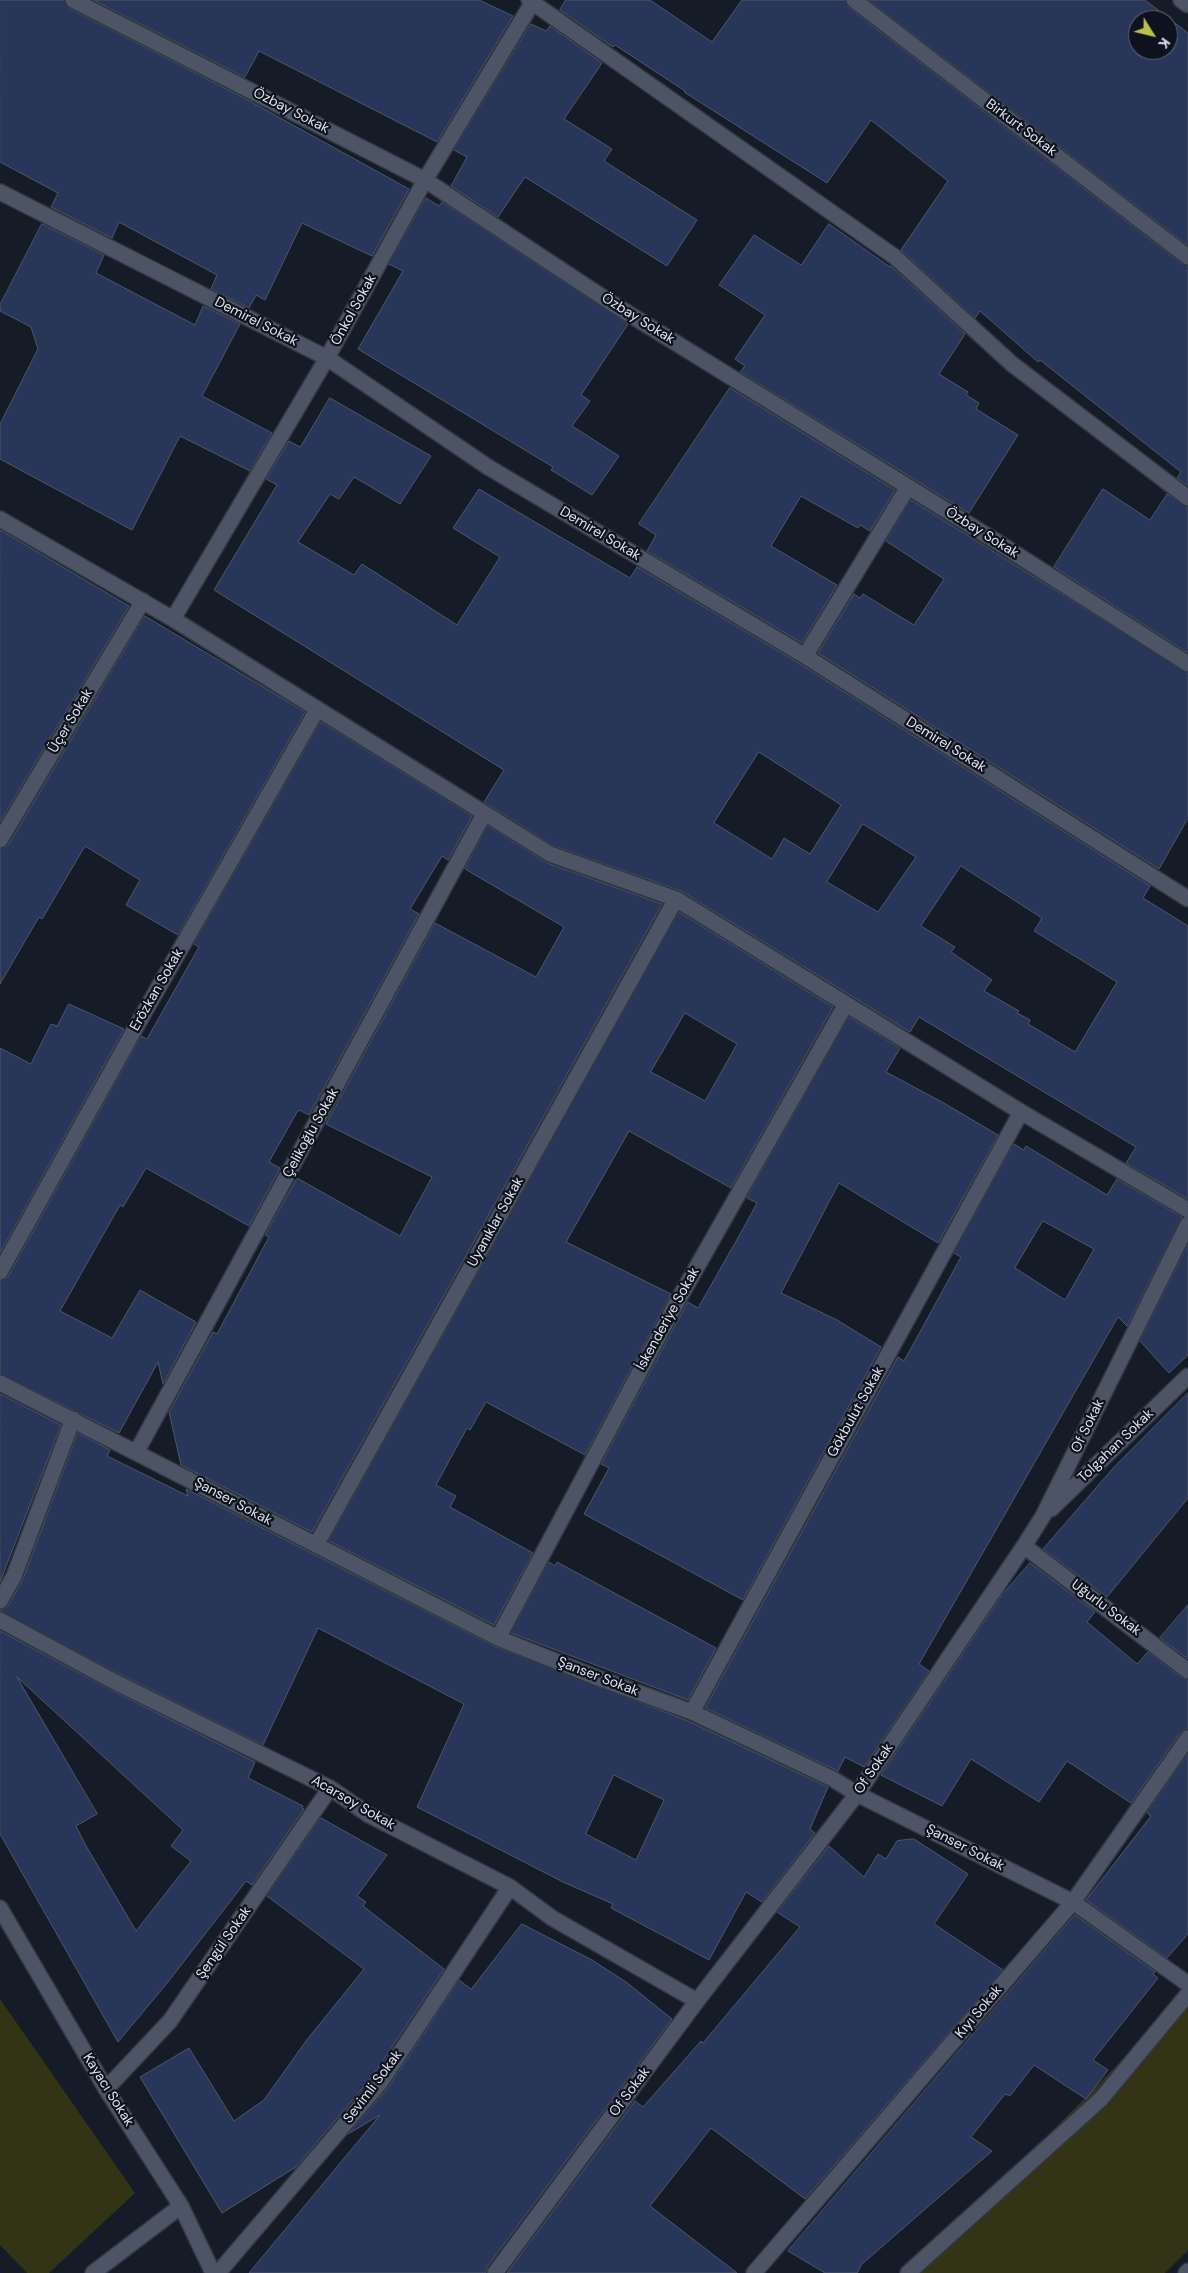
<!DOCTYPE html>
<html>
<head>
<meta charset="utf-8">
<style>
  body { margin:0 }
  #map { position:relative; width:1188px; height:2273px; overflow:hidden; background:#161b28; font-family:"DM Sans",sans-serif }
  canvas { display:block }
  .north { position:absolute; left:1128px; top:10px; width:50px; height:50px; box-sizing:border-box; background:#0d121e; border:1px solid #616670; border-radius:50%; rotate:126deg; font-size:14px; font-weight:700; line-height:20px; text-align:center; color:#dfe3ec }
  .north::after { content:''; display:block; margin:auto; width:18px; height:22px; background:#bac045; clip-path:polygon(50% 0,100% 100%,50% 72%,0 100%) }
</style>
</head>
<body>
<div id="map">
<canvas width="1188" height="2273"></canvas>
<div class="north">K</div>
</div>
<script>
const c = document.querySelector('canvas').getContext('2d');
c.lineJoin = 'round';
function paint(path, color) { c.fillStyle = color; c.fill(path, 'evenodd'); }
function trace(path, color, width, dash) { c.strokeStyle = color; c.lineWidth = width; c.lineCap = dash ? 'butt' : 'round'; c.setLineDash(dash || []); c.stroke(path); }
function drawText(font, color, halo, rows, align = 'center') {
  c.font = font + ' "DM Sans",sans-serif'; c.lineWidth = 4.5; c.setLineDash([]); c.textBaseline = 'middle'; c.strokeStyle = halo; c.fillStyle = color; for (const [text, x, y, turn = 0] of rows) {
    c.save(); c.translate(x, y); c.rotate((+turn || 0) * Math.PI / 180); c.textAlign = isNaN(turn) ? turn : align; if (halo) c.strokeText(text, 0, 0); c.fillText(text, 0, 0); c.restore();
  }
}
const green = new Path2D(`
  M1188 1993V2250L1165 2273H909L945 2240Z
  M0 1999 135 2193 49 2273H27L0 2245Z`);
const building = new Path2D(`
  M0 0H64L69 8 244 98 409 189 372 256 302 223 265 300 256 295 249 308 211 289 217 275 119 222 112 238 51 207 58 193 0 162Z
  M94 0H479L513 16 437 142 259 51 245 77Z
  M566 0H650L712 42 742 0H845L848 7 1182 264 1188 266V486L1177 478 1181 472 1040 360 1038 362 980 311 975 318 901 250 948 181 871 120 827 183 684 92 685 91 615 45 613 47 560 10Z
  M869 0H1145L1188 33V245ZM1138 20H1168V50H1138Z
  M531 24 546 31 550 26 602 63 564 119 612 149 604 161 697 220 667 266 525 177 498 217 451 186 467 157 454 150Z
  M426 198 439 206 442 202 628 324 581 395 590 401 572 426 619 456 592 495 551 470 553 467 358 349 403 271 389 264Z
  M42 224 104 255 96 273 195 325 203 306 240 324 202 396 272 433 250 471 180 436 132 530 0 459V424L38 349 31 327 0 311V305Z
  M829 224 890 267 891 266 965 334 939 374 968 392 966 395 979 403 976 409 1018 435 969 513 740 372 745 366 735 359 765 315 719 285 754 235 801 265Z
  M730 388 895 490 870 531 860 525 858 528 801 496 771 546 837 585 802 643 647 551 656 535 639 524Z
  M330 398 431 456 400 504 354 477 339 499 330 494 298 542 354 575 362 564 457 625 500 557 453 528 479 489 630 578 637 567 800 664 1150 886 1143 898 1188 926V1199L1126 1163 1136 1147 919 1017 910 1032 681 891 554 846 484 802 504 770 214 590 277 485 266 479 289 441 300 447ZM759 752 841 805 810 854 784 838 772 859 714 823ZM863 824 916 857 878 912 827 882ZM961 866 1042 918 1034 931 1117 982 1075 1052 1028 1024 1030 1020 1017 1013 1019 1011 984 991 992 980 951 952 955 947 921 926Z
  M1103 489 1150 520 1167 494 1188 507V653L1054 567Z
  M911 500 1188 673V818L1159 869 818 653 854 594 860 598 863 594 914 625 944 579 886 541Z
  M0 530 129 606 0 822Z
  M145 616 305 712 178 935 126 905 140 880 85 846 42 919 39 917 0 984V849L8 845Z
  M321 722 472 816 448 860 442 856 410 909 419 914 309 1115 299 1110 297 1112 269 1162 280 1168 249 1226 146 1168 123 1207 120 1205 60 1311 112 1338 140 1290 196 1322 163 1384 158 1362 119 1433 0 1374V1281L8 1277 141 1036 147 1039 199 947 194 944Z
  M488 826 547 863 662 904 312 1532 181 1465 169 1412 213 1332 217 1334 269 1237 265 1235 297 1178 400 1236 432 1177 326 1124 435 923 536 977 564 927 465 869Z
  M679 912 833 1007 731 1188 629 1131 566 1242 671 1294 585 1455 486 1402 470 1430 467 1428 436 1485 456 1496 450 1507 533 1553 494 1625 329 1541ZM685 1013 737 1044 705 1101 651 1072Z
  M69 1004 124 1029 0 1253V1048L31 1064 51 1024 57 1026Z
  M849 1017 900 1048 886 1072 942 1102 998 1135 938 1243 839 1183 781 1293 837 1320 881 1347 743 1600 584 1514 609 1468 601 1464 685 1307 688 1302 698 1308 743 1229 757 1203 747 1198Z
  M1014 1144 1024 1150 1026 1146 1107 1195 1117 1179 1182 1217 1127 1326 1118 1317 919 1664 929 1671 864 1767 845 1757 838 1771 705 1708 898 1357 904 1361 943 1290 961 1257 954 1253ZM1043 1221 1094 1249 1065 1300 1015 1268Z
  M1188 1245V1355L1169 1373 1140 1341Z
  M1188 1393V1498L1107 1597 1043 1549 1115 1466Z
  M0 1394 61 1425 0 1582Z
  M78 1433 110 1450 107 1456 188 1496 186 1489 494 1646 688 1721 828 1787 810 1829 815 1833 762 1902 746 1892 709 1960 611 1908 613 1904 563 1882 417 1807 464 1704 318 1628 263 1745 119 1674 0 1611 8 1606 23 1579ZM614 1775 664 1800 636 1860 586 1834Z
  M549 1562 555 1566 557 1562 716 1648 688 1700 511 1633Z
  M1030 1563 1095 1612 1087 1622 1137 1664 1148 1652 1182 1678 1188 1680V1729L1180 1733 1131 1803 1067 1761 1039 1802 971 1759 942 1806 881 1775 1002 1595Z
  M1188 1605V1659L1160 1638Z
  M0 1631 111 1690 255 1762 248 1778 303 1806 302 1808 304 1809 252 1885 246 1881 168 1982 118 2042 0 1834ZM17 1677 183 1830 171 1846 191 1861 136 1931 85 1844 76 1826 97 1814Z
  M1188 1754V1934L1167 1958 1086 1900 1151 1816 1147 1813Z
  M321 1818 387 1855 357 1896 366 1902 363 1906 444 1969 372 2077 296 2167 222 2213 140 2077 189 2048 234 2121 264 2100 306 2041 364 1969 267 1896Z
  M914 1839 968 1874 934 1924 1003 1970 805 2199 711 2128 650 2206 737 2273H507L635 2101 643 2107 701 2041 703 2043 800 1927 777 1912 829 1846 864 1877 878 1854 886 1859 897 1841Z
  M1075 1915 1155 1972 1153 1974 1158 1978 1093 2060 1108 2070 1086 2099 1034 2065 1010 2096 1005 2094 971 2137 992 2151 862 2264 857 2273H825L788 2251Z
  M522 1924 592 1960 626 1982 672 2019 487 2267 486 2273H249L380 2115 348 2134 388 2088 459 1980 471 1989Z`);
const minor = new Path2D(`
  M73 0 425 180 613 304 994 540 1188 664
  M529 0 895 257 1012 364 1188 498
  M854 0 1188 257
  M1181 0 1188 5
  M0 192 327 358 488 467 805 656 1188 899
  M0 519 173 619 550 854 676 899 1021 1112 1188 1210
  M173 619 327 358 425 180 534 0
  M805 656 908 487
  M0 840 143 601
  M0 1272 141 1018 317 710
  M0 1383 498 1638 598 1678 692 1712 833 1779 857 1794 1073 1902 1188 1984
  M137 1451 484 814
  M1051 1509 1188 1376
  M316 1545 676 899
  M1024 1546 1188 1671
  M0 1601 14 1576 73 1419
  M0 1620 115 1682 330 1788 369 1815 510 1887 552 1918 697 2001
  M498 1638 677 1302 846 1004
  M692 1712 1021 1112
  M0 1908 106 2089 181 2206 213 2273
  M106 2089 170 2021 330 1788
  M93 2273 181 2206
  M218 2273 380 2083 510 1887
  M495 2273 697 2001 857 1794 1024 1546 1043 1516 1188 1224
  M754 2273 1073 1902 1188 1738
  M908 2273 1101 2099 1188 1994
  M1186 2273 1188 2271`);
const streetNames = [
  ["Özbay Sokak",291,111,27],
  ["Birkurt Sokak",1021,128,37],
  ["Önkol Sokak",354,310,-61],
  ["Özbay Sokak",638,319,32],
  ["Demirel Sokak",256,322,27],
  ["Özbay Sokak",982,533,32],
  ["Demirel Sokak",600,534,31],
  ["Üçer Sokak",71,721,-59],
  ["Demirel Sokak",946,745,32],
  ["Erözkan Sokak",157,990,-60],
  ["Çelikoğlu Sokak",311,1133,-61],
  ["Uyanıklar Sokak",496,1222,-61],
  ["İskenderiye Sokak",668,1319,-61],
  ["Gökbulut Sokak",856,1412,-61],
  ["Of Sokak",1088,1426,-64],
  ["Tolgahan Sokak",1116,1446,-44],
  ["Şanser Sokak",233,1502,28],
  ["Uğurlu Sokak",1106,1608,37],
  ["Şanser Sokak",598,1677,21],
  ["Of Sokak",874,1769,-56],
  ["Acarsoy Sokak",353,1803,30],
  ["Şanser Sokak",965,1848,27],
  ["Şengül Sokak",224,1943,-55],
  ["Kıyı Sokak",979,2012,-50],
  ["Sevimli Sokak",373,2087,-53],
  ["Kayacı Sokak",108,2090,58],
  ["Of Sokak",630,2092,-53]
];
paint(green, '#323415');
paint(building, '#283659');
trace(building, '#505665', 1);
trace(minor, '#323743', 18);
trace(minor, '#4d5465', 15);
drawText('14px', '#dfe3ec', '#0d121e', streetNames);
</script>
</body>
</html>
